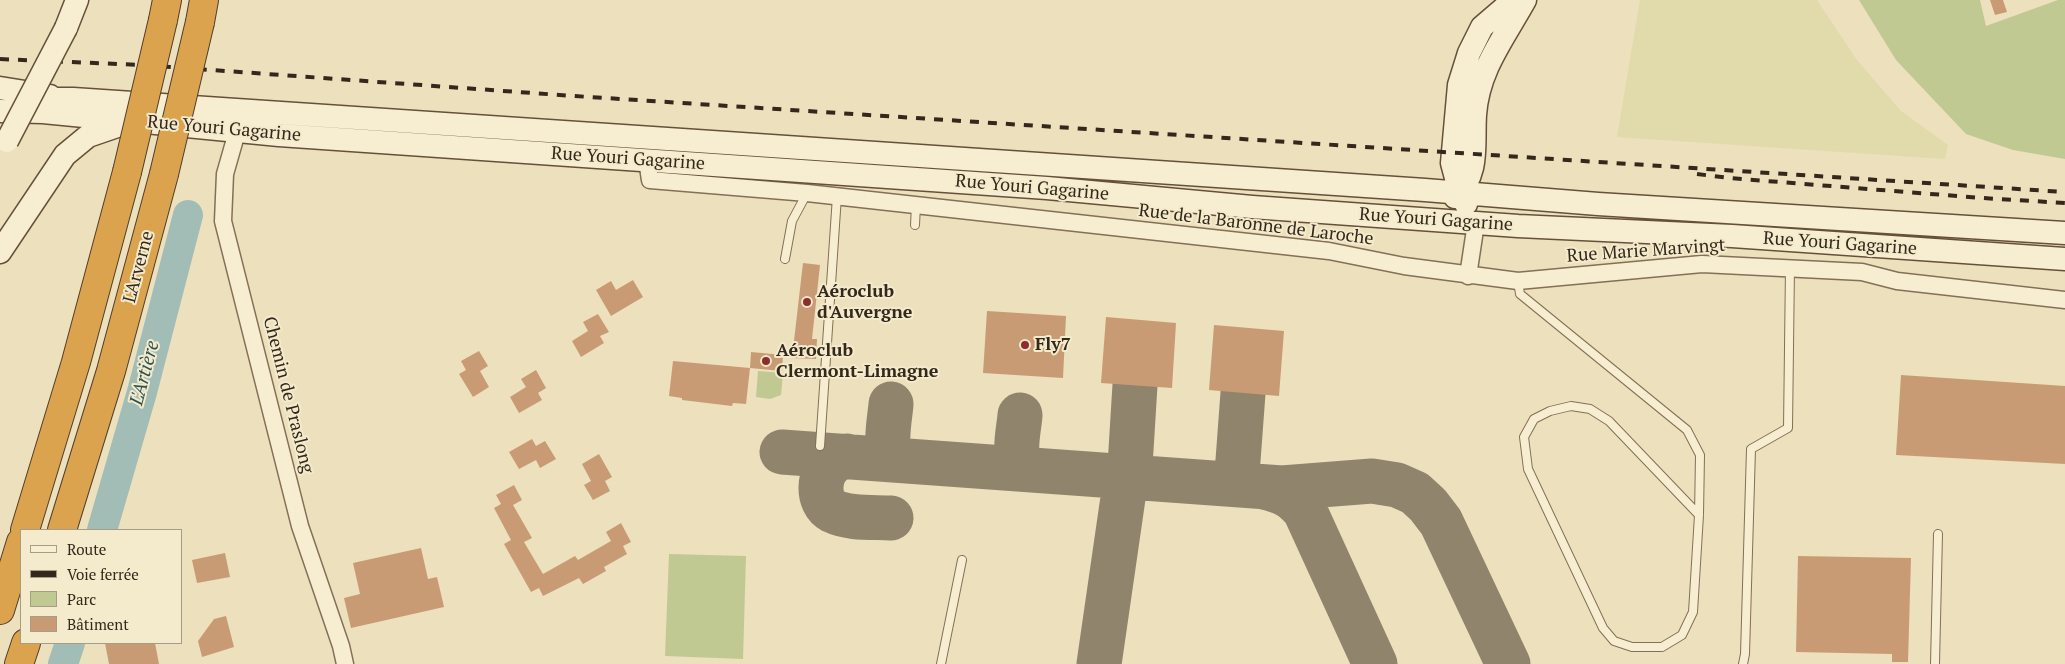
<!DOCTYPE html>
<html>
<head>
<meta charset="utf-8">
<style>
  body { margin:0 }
  #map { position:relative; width:2065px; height:664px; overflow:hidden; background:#ece0bd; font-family:"PT Serif",serif }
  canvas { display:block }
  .legend { position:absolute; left:20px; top:529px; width:162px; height:115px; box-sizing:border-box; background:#f4eacc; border:1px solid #a79c85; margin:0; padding:6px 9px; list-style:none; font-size:15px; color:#33281b }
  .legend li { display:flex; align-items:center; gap:10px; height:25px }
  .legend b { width:25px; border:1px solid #a79c85 }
</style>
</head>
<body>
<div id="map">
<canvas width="2065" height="664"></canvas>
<ul class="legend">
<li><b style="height:6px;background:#f7edd0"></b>Route</li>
<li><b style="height:6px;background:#33281b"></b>Voie ferrée</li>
<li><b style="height:14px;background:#c0c992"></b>Parc</li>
<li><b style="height:14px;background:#c99b74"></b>Bâtiment</li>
</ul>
</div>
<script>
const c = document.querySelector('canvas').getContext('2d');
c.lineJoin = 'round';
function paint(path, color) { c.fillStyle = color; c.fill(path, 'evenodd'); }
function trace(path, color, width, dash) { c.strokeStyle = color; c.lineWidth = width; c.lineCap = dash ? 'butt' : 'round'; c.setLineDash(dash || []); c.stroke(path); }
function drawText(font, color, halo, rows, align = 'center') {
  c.font = font + ' "PT Serif",serif'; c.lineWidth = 4; c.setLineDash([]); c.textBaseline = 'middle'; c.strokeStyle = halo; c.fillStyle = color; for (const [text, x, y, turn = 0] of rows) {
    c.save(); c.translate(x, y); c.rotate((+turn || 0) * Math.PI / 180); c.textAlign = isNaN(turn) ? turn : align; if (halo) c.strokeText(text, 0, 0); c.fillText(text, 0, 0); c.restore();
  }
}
const farmland = new Path2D(`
  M1640 0H1817L1857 60 1901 111 1948 145 1945 159 1617 137Z`);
const green = new Path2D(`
  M1859 0H1980L1986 26 2058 0H2065V159L2013 150 1966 134 1896 60Z
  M758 371 783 373 781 395 770 399 756 397Z
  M669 554 746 556 743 659 665 656Z`);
const river = new Path2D(`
  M102 530 142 392 188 215
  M63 664 70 643`);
const taxiway = new Path2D(`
  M1135 385 1130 466 1132 474 1142 478
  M891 404C890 419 882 452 896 460
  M1020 415C1019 431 1010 461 1027 469
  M782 452 1282 488 1372 481 1397 485 1415 493 1428 505 1441 522 1508 664
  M847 456C842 458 836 459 833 462 818 473 816 502 833 511 849 519 873 517 891 518
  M1225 484 1232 481 1237 474 1243 393
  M1264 487C1282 491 1293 496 1305 511L1375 664
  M1099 664 1124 491 1130 482 1142 478`);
const building = new Path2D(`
  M1990 0H2003L2007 12 1995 15Z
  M803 263 820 265 812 339H817L816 359 792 358Z
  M633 280 643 297 611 316 596 290 611 281 616 290Z
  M987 311 1066 316 1063 378 983 373Z
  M598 314 609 332 600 336 604 343 581 357 572 341 588 331 583 322Z
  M1106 317 1176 323 1172 388 1101 383Z
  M1214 325 1284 331 1279 396 1209 390Z
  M479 351 488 366 480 371 489 387 473 397 459 374 466 370 461 361Z
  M751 352 783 355 782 371 750 368Z
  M673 361 750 368 746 404 733 403 732 406 682 400V398L669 396Z
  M536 370 546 388 538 393 542 400 519 413 510 397 526 387 521 379Z
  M1901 375 2065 386V464L1896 455Z
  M532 439 536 446 545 441 556 459 540 468 536 460 519 469 509 452Z
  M599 454 612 477 605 481 610 491 593 500 584 485 591 481 582 464Z
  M514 485 522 500 513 505 532 538 524 542 543 574 575 556 578 560 611 541 606 532 621 523 631 542 623 546 627 554 604 567 606 571 583 584 579 578 543 596 539 588 531 592 504 544 511 540 494 508 501 504 496 495Z
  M421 548 428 579 437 577 444 607 351 628 344 598 360 594 353 563Z
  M225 553 230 577 197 583 192 560Z
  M1798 556 1911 558 1908 662H1892V654L1796 652Z
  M226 616 234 647 202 657 198 641 214 619Z
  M105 643H155L159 664H109Z`);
const lane = new Path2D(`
  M915 225 916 205
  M785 259 792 221 807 193
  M1518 281 1520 294 1687 430 1700 455 1699 515 1693 612 1682 635 1662 647H1632L1614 641 1603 628 1528 469 1524 437 1534 419 1550 411 1571 406 1590 409 1609 421 1699 515
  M820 446 837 196
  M941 664 962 560
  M1743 664 1745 654 1751 449 1788 428 1790 267
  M1935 664 1938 534`);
const street = new Path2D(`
  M237 132 225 174 223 221 300 526 341 646 345 664
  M647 160 650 180 807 193 1329 251 1404 266 1518 281 1702 264 1862 272 1897 281 2065 300
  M1468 276 1476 223`);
const secondary = new Path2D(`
  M66 28 77 0
  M0 88 50 96
  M46 99H73L1425 190 1598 204 2065 233
  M0 111 43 112 279 135 1047 188 1252 207 1518 226 1732 236 2065 259
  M1455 197C1480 174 1473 145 1475 115 1478 70 1504 38 1525 0
  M1466 204 1460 193 1452 163 1459 85 1469 53 1482 27 1503 9 1524 0
  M0 252 65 155 88 136 123 124`);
const highway = new Path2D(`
  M163 20 167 0
  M200 22 204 0
  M25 530 76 362 127 172
  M62 530 111 371 164 174
  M0 610 21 542
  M19 664 26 643`);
const rail = new Path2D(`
  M0 59 142 65 574 96 2065 192
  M1697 174 1729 178 1982 198 2065 203`);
const secondaryBridge = new Path2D(`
  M7 141 66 28`);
const highwayBridge = new Path2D(`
  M127 172 163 20
  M164 174 200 22`);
const markers = [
  [807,302,5,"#902c29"],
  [1025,345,5,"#902c29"],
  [766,361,5,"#902c29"]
];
const streetNames = [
  ["Rue Youri Gagarine",224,129,5],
  ["Rue Youri Gagarine",628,159,4],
  ["Rue Youri Gagarine",1032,188,5],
  ["Rue Youri Gagarine",1436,220,4],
  ["Rue de la Baronne de Laroche",1256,225,7],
  ["Rue Youri Gagarine",1840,244,4],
  ["Rue Marie Marvingt",1646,251,-4],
  ["L'Arverne",139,267,-75],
  ["Chemin de Praslong",288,395,76]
];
const poiNames = [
  ["Aéroclub",817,292],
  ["d'Auvergne",817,313],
  ["Fly7",1035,345],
  ["Aéroclub",776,351],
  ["Clermont-Limagne",776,372]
];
const waterNames = [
  ["L'Artière",145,373,-75]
];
paint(farmland, '#e1dbab');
paint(green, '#c0c992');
trace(river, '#a1bdb6', 30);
trace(taxiway, '#90846c', 45);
paint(building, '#c99b74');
trace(lane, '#837057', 10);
trace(street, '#837057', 19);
trace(secondary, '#65513a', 25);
trace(highway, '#513e2c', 30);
trace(lane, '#f7edd0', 8);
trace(street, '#f7edd0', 16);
trace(secondary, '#f7edd0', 22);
trace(highway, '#dba34e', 28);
trace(rail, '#33281b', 4, [9, 9]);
trace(secondaryBridge, '#65513a', 25, []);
trace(highwayBridge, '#513e2c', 30, []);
trace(secondaryBridge, '#f7edd0', 22);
trace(highwayBridge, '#dba34e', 28);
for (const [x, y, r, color] of markers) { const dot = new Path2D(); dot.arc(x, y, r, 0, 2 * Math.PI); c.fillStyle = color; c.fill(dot); trace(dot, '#f4eacc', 2); }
drawText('18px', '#33281b', '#f4eacc', streetNames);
drawText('bold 18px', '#33281b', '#f4eacc', poiNames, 'left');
drawText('italic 19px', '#2b5252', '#f4eacc', waterNames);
</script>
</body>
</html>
